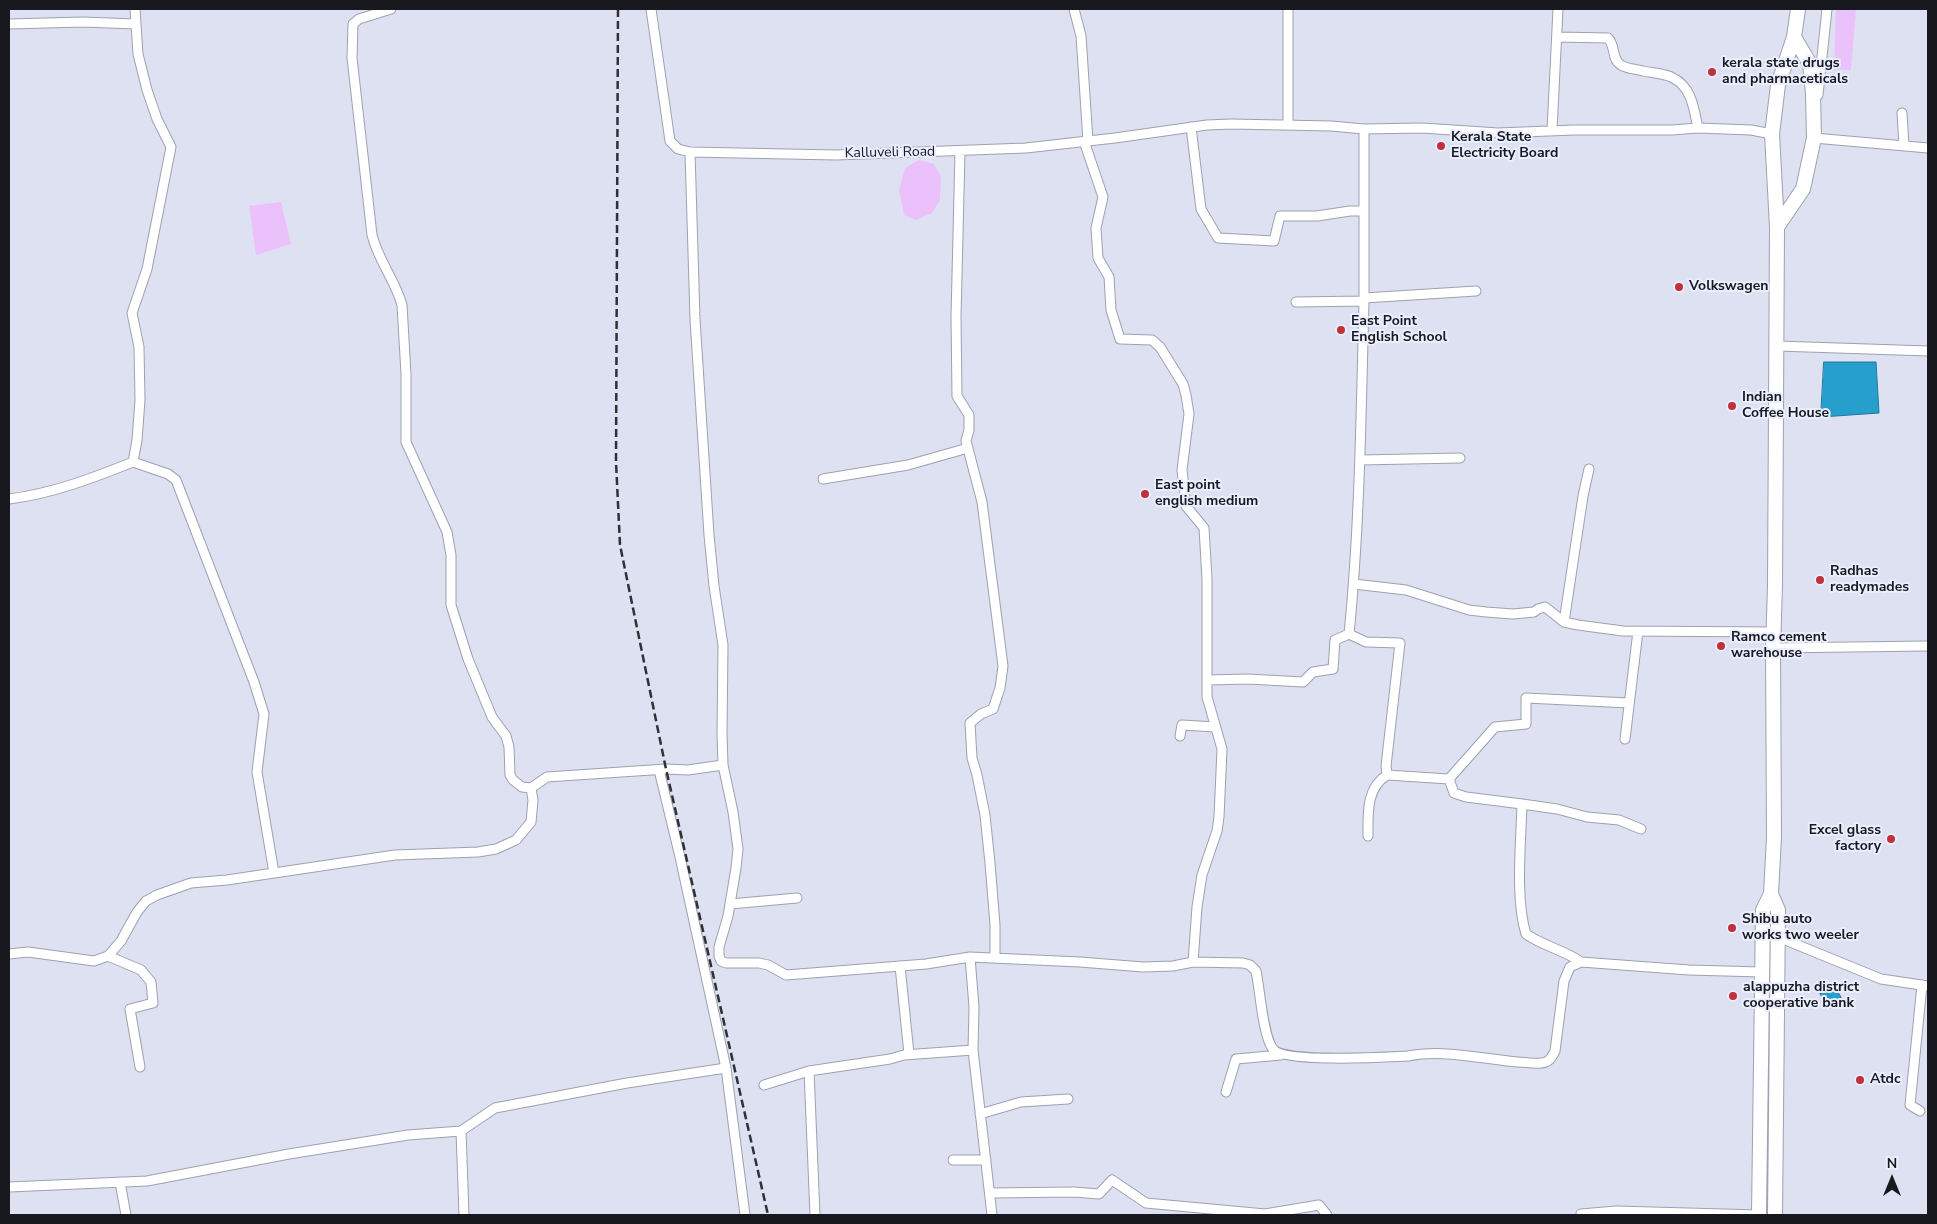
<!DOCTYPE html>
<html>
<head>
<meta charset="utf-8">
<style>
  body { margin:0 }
  #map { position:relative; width:1937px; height:1224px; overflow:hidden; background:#dde1f1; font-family:"Nunito Sans",sans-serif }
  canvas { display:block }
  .frame { position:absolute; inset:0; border:10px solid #17191e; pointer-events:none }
  .north { position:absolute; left:1867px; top:1154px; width:50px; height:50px; -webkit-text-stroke:4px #eaeefe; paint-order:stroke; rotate:0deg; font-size:14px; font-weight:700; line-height:20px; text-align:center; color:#17191e }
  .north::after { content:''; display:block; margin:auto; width:18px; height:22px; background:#17191e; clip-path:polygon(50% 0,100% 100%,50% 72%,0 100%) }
</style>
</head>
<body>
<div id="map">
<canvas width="1937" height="1224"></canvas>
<div class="frame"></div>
<div class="north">N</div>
</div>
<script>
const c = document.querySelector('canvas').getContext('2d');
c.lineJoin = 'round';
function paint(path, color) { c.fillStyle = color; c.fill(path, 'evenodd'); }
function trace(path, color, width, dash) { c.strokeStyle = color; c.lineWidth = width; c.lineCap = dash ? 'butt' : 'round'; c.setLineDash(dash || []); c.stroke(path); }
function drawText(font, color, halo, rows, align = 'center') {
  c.font = font + ' "Nunito Sans",sans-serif'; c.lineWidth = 4; c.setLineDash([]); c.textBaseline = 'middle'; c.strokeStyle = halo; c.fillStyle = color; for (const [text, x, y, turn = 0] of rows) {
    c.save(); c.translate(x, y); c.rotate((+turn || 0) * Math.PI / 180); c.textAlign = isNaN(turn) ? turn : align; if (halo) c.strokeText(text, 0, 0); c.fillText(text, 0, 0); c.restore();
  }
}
const green = new Path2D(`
  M1836 9H1856L1851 70H1834Z
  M919 160 934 164 941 177 940 200 932 213 916 220 904 215 899 190 905 168Z
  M281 202 291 244 256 255 249 206Z`);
const water = new Path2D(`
  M1824 362H1876L1879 413 1821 417Z
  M1837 990 1844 1003 1830 1008 1820 994Z`);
const minor = new Path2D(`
  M135 9 138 54 147 90 157 119 171 147 147 269 132 313 139 347 140 400 137 440 133 462 168 474 176 480 254 682 264 714 257 772 274 873
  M391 9 359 19 353 24 352 58 372 235C378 260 395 280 402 305L406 374V442L447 532 451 555V605L468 659 492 717 506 736 509 747 510 775 513 780 522 787 531 788
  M651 9 670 141 678 149 690 152 836 155 1026 148 1115 138 1207 125 1231 124 1331 126 1364 129 1422 128 1498 133 1574 130H1672L1698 128 1751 130 1772 134
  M1074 9 1081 36 1088 141
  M9 24 83 22 135 24
  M1557 37 1608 38C1616 46 1611 59 1621 65 1627 69 1636 69 1643 71 1652 73 1665 73 1673 78 1692 87 1694 110 1698 128
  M1818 95 1827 9
  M1902 113 1904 146
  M1288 125V9
  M1191 127 1201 209 1218 238 1274 241 1280 216H1317L1350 211H1364
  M1552 130 1558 9
  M1814 133V138L1928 148
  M1084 141 1103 197 1096 228 1098 258 1109 277 1111 310 1120 339 1152 340 1160 347 1183 384 1186 395 1189 414 1182 470 1186 506 1204 528 1207 579V697L1222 749 1219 817 1217 831 1202 875 1197 907 1193 962
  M960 151 956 317 957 396 969 415V430L966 441 982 502 1003 666 1000 688 993 709 981 714 970 723 972 758 977 775 985 815 990 863 995 925V958
  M690 152 695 319 709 535 714 586 723 645 722 734 723 765 733 812 738 849 736 868 728 916 719 947V956L721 961 726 963H759L768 965 786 975 926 964 970 957 1080 962 1143 967 1173 966 1193 962 1243 963 1250 965 1256 971C1260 990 1263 1037 1273 1049 1283 1063 1387 1057 1408 1056 1444 1049 1482 1059 1518 1062 1525 1062 1534 1064 1541 1063 1549 1063 1552 1057 1555 1051L1564 981 1570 967 1581 962 1689 970 1761 972
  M1364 298V129
  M1296 302 1364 301V298L1476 291
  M1777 346 1928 351
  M1360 460 1460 458
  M823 479 908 465 968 448
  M9 499C51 494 93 478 133 462
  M1354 584 1406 590 1469 610 1486 612 1513 614 1534 612 1538 609 1545 607 1564 622 1578 625 1623 631 1774 632
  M1564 622 1583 496 1589 469
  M1349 634 1366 642 1400 643 1386 766 1387 775 1449 779 1454 793 1466 797 1522 804C1521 843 1515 899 1526 934 1543 946 1564 950 1581 962
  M1349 634C1360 523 1361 412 1364 301
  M1773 648 1928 646
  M1207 680 1248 679 1303 682 1313 672 1333 669 1335 640 1349 634
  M1180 736 1182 725 1215 727
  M1625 739 1638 631
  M659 770 680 857 726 1068 745 1215
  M1449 779 1495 727 1526 724V698L1629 703
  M1522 804 1557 809 1587 817 1619 820 1641 829
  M1368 836C1368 814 1366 788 1387 775
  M730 904 797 898
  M1778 937 1881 979 1928 986
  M9 954 28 952 94 961 108 956 121 941 137 912 146 901 157 895 191 883 227 880 395 855 478 852 496 849 516 840 531 822 533 800 531 788 547 777 666 769 688 770 723 765
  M108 956 141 970 151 982 153 1003 130 1009 140 1067
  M970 957 974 1007 973 1050 992 1215
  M900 966 909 1054
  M809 1071 815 1215
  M764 1085 809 1071 890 1059 904 1055 973 1050
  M1226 1092 1236 1059 1281 1055
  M1920 1111 1910 1105 1922 985
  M980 1114 1021 1102 1068 1099
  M461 1131 464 1215
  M953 1160H986
  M120 1182 126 1215
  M9 1187 147 1181 289 1154 408 1135 461 1131 495 1108 627 1083 726 1068
  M990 1193 1074 1192 1099 1194 1112 1180 1146 1203 1265 1214 1319 1205 1327 1215
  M1581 1215V1214L1616 1211 1759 1215`);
const highway = new Path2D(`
  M1777 227 1803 189 1814 138 1813 93 1810 64 1794 37
  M1771 894 1778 910 1775 1215
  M1759 1215 1763 910 1771 894 1774 837 1773 648 1775 586 1777 227 1772 134 1778 85 1794 37 1798 9`);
const rail = new Path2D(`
  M618 9 616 462 620 545 666 769 768 1215`);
const markers = [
  [1712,72,5,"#c13139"],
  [1441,146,5,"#c13139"],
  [1679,287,5,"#c13139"],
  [1341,330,5,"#c13139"],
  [1732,406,5,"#c13139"],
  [1145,494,5,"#c13139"],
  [1820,580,5,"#c13139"],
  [1721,646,5,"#c13139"],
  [1891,839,5,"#c13139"],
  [1732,928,5,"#c13139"],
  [1733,996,5,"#c13139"],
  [1860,1080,5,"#c13139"]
];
const poiNames = [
  ["kerala state drugs",1722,64],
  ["and pharmaceticals",1722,80],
  ["Kerala State",1451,138],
  ["Electricity Board",1451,154],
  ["Volkswagen",1689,287],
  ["East Point",1351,322],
  ["English School",1351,338],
  ["Indian",1742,398],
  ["Coffee House",1742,414],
  ["East point",1155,486],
  ["english medium",1155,502],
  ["Radhas",1830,572],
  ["readymades",1830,588],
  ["Ramco cement",1731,638],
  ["warehouse",1731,654],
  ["Excel glass",1881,831,"right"],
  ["factory",1881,847,"right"],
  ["Shibu auto",1742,920],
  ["works two weeler",1742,936],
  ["alappuzha district",1743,988],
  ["cooperative bank",1743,1004],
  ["Atdc",1870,1080]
];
const streetNames = [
  ["Kalluveli Road",890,153,-1]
];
paint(green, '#ebc1fb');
paint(water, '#279fcc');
trace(water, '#227798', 1);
trace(minor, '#9da1b0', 11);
trace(highway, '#9da1b0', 16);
trace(minor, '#fff', 9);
trace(highway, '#fff', 14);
trace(rail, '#2f3137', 2.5, [8, 4]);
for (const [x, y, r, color] of markers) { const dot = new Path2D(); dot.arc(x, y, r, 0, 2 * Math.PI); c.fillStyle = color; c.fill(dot); trace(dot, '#eaeefe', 2); }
drawText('bold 14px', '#17191e', '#eaeefe', poiNames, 'left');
drawText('14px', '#17191e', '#eaeefe', streetNames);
</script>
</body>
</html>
